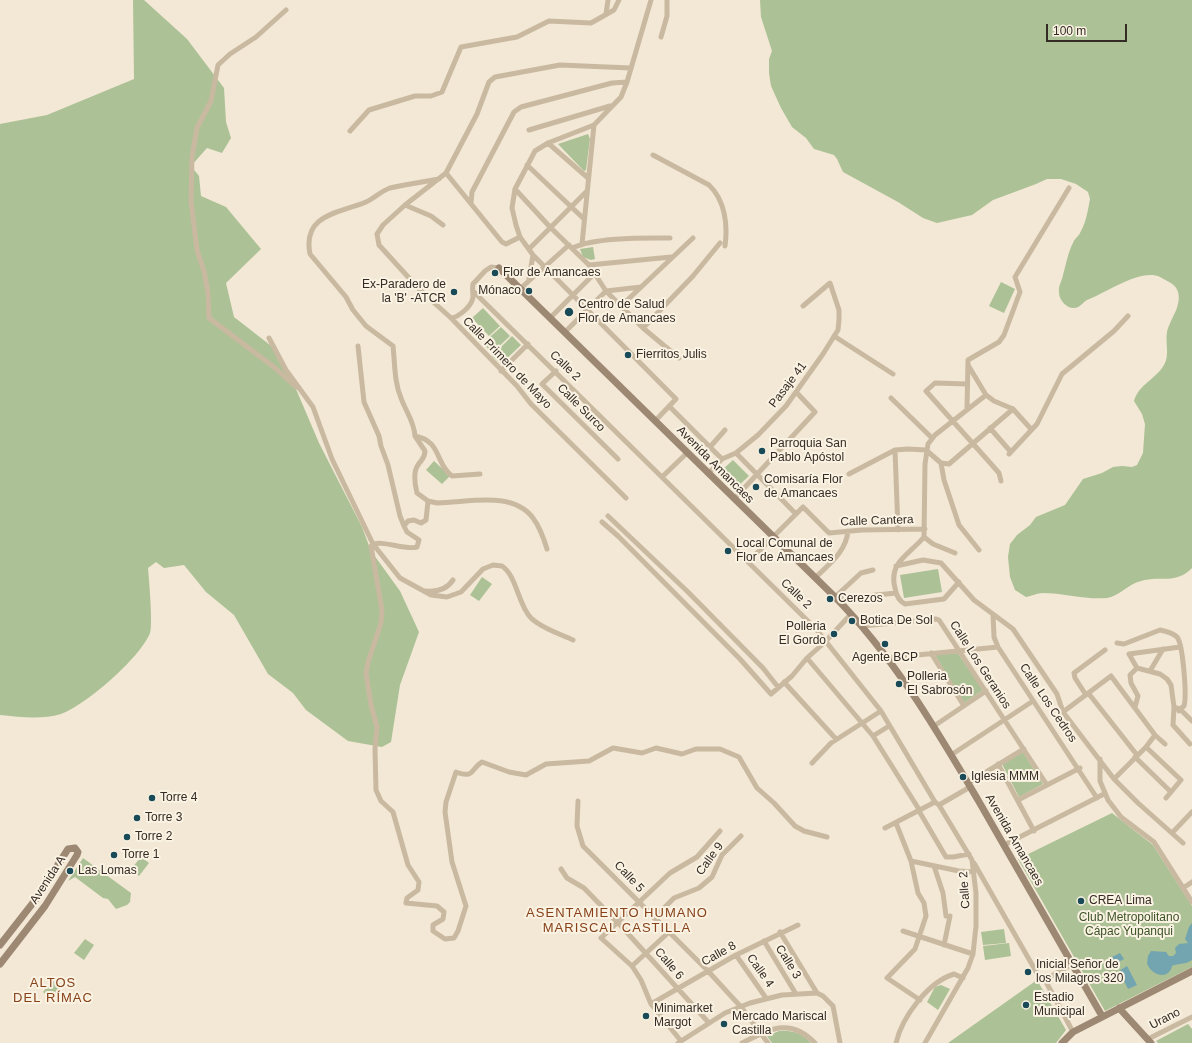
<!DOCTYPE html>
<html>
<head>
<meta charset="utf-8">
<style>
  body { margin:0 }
  #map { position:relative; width:1192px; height:1043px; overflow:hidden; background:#f2e8d5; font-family:Arial,sans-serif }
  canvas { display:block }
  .scale { position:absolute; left:1046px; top:24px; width:81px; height:18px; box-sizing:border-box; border:2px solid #342b24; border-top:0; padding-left:5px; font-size:12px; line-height:14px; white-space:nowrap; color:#342b24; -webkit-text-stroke:3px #faf2e2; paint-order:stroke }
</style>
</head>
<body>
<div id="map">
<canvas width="1192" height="1043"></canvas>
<div class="scale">100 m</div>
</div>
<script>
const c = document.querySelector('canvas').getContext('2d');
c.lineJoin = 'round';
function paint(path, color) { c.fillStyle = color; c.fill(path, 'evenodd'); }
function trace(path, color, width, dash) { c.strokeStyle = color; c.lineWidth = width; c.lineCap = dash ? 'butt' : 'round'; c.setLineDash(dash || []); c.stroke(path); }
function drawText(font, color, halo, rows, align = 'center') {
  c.font = font + ' Arial,sans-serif'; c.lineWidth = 4; c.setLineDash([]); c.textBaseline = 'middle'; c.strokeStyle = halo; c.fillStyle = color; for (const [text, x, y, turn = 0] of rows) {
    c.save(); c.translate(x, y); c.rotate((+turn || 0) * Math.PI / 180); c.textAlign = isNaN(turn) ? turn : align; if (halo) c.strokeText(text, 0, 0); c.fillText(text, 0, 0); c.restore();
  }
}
const green = new Path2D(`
  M133 0H144L187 39 224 88 226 122 231 138 222 153 207 148 191 166 199 176 201 196 226 207 261 249 226 283 234 317 270 345 287 368 319 443 362 527 371 551 400 591 419 632 400 685 391 742 382 747 348 741 306 710 293 693 268 674 234 615 206 592 184 565 164 568 156 562 148 568C149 579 153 626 150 633 140 658 86 705 61 714 41 720 20 717 0 715V124L47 115 134 79Z
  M760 0H1192V568C1175 585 1162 575 1141 581 1128 584 1118 597 1107 598 1087 600 1063 593 1043 593 1037 593 1032 596 1026 597L1015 590 1010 577 1008 557 1010 544 1017 535 1030 525 1036 517 1065 505 1083 479 1102 473 1113 467 1122 466 1132 467 1137 465 1143 453 1145 424 1142 414 1134 401C1139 384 1155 380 1164 365 1170 355 1165 343 1167 332 1170 319 1182 306 1178 292 1176 284 1167 281 1160 277 1141 268 1106 293 1087 300 1083 302 1080 308 1074 308 1066 308 1059 300 1059 292 1058 286 1062 281 1063 275 1066 265 1068 252 1073 243 1074 239 1078 237 1080 233 1086 223 1088 210 1090 199L1088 192 1076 184 1061 179H1047L1036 184 993 200 972 215 937 223 923 218 898 202 843 172 837 159 834 155 814 149 806 138 792 127 781 108 771 86 769 73V59L772 51 761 17Z
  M588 134 590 139 586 170 584 171 558 144Z
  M593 247 595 259 591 260 583 257 580 249Z
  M1001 282 1015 289 1004 313 989 306Z
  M483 308 500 326 489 336 472 318Z
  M501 327 510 336 492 353 483 343Z
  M512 336 521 345 501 364 492 356Z
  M733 460 749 476 737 487 721 471Z
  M434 461 450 476 442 484 426 470Z
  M938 569 942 592 904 598 900 575Z
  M482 577 492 584 479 601 470 595Z
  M957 652 983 690 964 703 935 655Z
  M1023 752 1043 784 1019 797 1002 764Z
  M1112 813 1153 845 1192 906V967L1105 1011 1018 859Z
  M141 857 149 863 139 876 131 869Z
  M83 858 131 893 130 902 127 905 116 909 108 899 103 898 75 877 68 881Z
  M1004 929 1006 943 983 945 981 932Z
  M85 939 94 945 84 960 74 953Z
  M1009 943 1011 956 985 960 983 946Z
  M54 979 63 986 52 1000 43 992Z
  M1037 980 1066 1030 1056 1043H948Z
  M941 985 950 989 938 1010 927 1002 935 987Z
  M1188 1024 1192 1029V1043H1158L1156 1041Z
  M779 1031C792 1030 802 1033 811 1043H772L767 1036Z`);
const water = new Path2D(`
  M1192 923V960C1185 965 1179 963 1172 966 1169 981 1150 975 1147 963L1148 956 1151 951 1166 952 1169 956H1173L1176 953 1175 948 1179 944 1188 943 1185 939 1189 927Z
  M1120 953 1124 959 1111 966 1108 959Z
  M1127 966 1137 985 1128 989 1119 971Z`);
const street = new Path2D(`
  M651 0 627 82 621 97 594 125 548 143 535 151 515 189 512 208 516 225 520 237 533 255 676 399 655 421
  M286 10 256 37 230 54 218 65 211 101 197 128 192 157 191 201 197 250 204 271 208 293 209 318 274 367 296 387
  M606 14 608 0
  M661 37 667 16V0
  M529 130 610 106
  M350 131 369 110 415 96H431L442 92 461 47 517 37 549 21 591 23 614 10 619 0
  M548 143 588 178
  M653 155 709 185C725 200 728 225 725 246
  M527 165 583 218
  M446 173 502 242 506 244 520 237
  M439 179C423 182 406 184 390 188 381 191 375 198 366 202 340 213 302 214 310 254L346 297 353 310 366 326 393 346C395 364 394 381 401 398 406 412 414 421 415 436 442 441 435 464 452 476L480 474
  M515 189 550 227 589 265 606 291 643 328 679 358
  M471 203 472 192 514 112 521 107 612 83 627 82
  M405 205 431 216 443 225
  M582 244 594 125
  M572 248C596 237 642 238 670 238
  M529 249 586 192
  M589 265 671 257
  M529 279 533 255
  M521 288 569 245
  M473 291 816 629 881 711 935 802 939 805 972 860 976 893V926L973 954 968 968 925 1043
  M621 306 693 238
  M551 317 595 273
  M451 318C459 317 472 306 473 297 473 293 472 288 473 284L485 271 491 267 499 268
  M643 328 693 276 720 243
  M565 332 606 291 641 287
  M834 336 893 374
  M269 338 286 370 313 407 332 459 373 544 400 578 431 595 447 597 461 592 483 569 493 565 502 566C517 576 518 605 531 618 541 628 560 634 573 640
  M358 346 364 402 379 436 381 446 388 465 400 516 404 526
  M968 365 986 395 994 401 1013 409 1031 429
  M501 371 528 344
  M556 371 542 384 618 459
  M967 384 935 383 926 391 992 465 999 473 1001 481
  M891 398 932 438
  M669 406 722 459
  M967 409 968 360 999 342 1004 335 1020 292 1015 277 1069 188
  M990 428 1010 451
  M415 436 425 451C425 458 422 459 418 465 413 472 415 485 417 493L428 501 426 520 421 523 414 520 408 521 404 526 407 532 419 540 417 547C404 551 380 538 371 546L382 610 381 623 368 662 366 673 371 705 377 727 375 749 376 790 381 801 393 812 408 865 419 882 418 890 407 898 406 903 437 906 444 912 443 919 433 925V931L445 939 454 938 458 931 466 906 452 862 445 812 446 802 456 772C475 779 470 769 482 762L509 772 526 775 546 764 589 761 613 748 642 753 656 748 682 754 696 749H720L739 757 757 788 774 803 795 826 804 831 827 837
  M710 447 725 430
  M895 450 898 530
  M736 453 796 514
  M1009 454 1037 424 1062 374 1114 331 1128 316
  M941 463 949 464 1013 409
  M708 474 722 459 736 453 758 435 786 406 823 354 838 330 839 320V310L830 283 803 306
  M849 474 895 450 908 449 926 450 941 463 944 480 959 525 979 550
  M662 477 687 453
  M626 498 531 404 517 386 451 318 419 289 379 245 377 234 383 225 405 205 446 173 477 114 489 82 495 77 560 65 631 68
  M734 499 815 412 797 393
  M428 501 437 503C467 503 512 490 533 518 539 526 544 539 547 549
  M608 516 688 592 763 668 778 687
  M602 522 618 536 740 659 771 694 792 676 807 658 825 642 851 614
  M924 537 933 544 955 553
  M748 562 803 507 829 533 862 530 925 529
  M896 566 923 560 941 563 974 600 1013 629 1057 694 1063 712 1114 779 1138 803 1183 843
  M815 578C829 564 846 552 848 531
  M959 582 944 599 905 604C899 601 896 594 895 588 888 562 910 554 924 537L925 464 928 444 935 435 986 395
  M426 591C437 592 447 589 453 580
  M835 597 861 573 873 570
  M837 599 896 593
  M993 615 994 637 998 647 1097 798
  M862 626 936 619 939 620 1047 785
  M1117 643 1124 644 1160 630C1165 631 1173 633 1177 637 1183 644 1187 696 1184 706L1180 709 1174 707 1171 685 1167 679 1160 674 1137 668 1130 675 1131 683 1138 696 1135 707
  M931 653 964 706
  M807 658 873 736 920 811
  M887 658 998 647
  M1137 668 1129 654 1180 647
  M1150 671 1163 649
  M784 682 836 739
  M1089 694 1137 755
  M1086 695 1075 678 1074 673 1105 650
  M1174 707 1173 725 1190 744
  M1179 711 1180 709 1192 721
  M1063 712 1111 676 1155 735 1165 744
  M934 726 986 691
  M873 736 889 726
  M1146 747 1181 780 1166 798
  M951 755 1033 701
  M1135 757 1171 792
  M1100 759V781L1108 800 1121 817 1154 842 1192 902
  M812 763 831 743 881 711
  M998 764 1034 831
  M1114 779 1146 747 1155 735
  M968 783 1024 749
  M1018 800 1080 768
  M578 801 577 826 583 846 708 971 741 1007 768 1043
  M939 805 970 787
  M919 811 946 857H953L969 854
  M896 823 911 861
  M885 828 935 802
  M1172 833 1192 812
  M1004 845 1104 794
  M974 863 1038 975 1045 980 1073 1032
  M934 866 943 893 946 916
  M561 869 567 878 584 888 621 926 709 1023
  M1183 888 1192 882
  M654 918 674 898 699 888 712 877 722 855 741 836
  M903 931 973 954
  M780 932 817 993
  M764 941 796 994
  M944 945 950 916
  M736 955 766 998
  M632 966 669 932
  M1045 980 1072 964
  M920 1000 887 978 915 949 926 916 924 903 918 893 911 861 959 871 974 872
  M651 1004 736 955 798 925
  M1148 1039 1192 1017
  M681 1041 651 1004 641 980 632 966 601 938 670 873 697 857 720 831
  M678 1043 725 1013 750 1003 782 995 817 993 823 996 833 1006 840 1043
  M742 1043C770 1029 790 1017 815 1043
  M896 1043C902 1017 928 982 954 974L963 978`);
const secondary = new Path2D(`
  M499 268 835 597C894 657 936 729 978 800 1020 872 1061 944 1102 1016
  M0 945 36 899 68 849 75 848 78 852 77 855 45 906 0 964
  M1119 1008 1151 1043
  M1062 1043 1073 1032 1192 971`);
const markers = [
  [495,273,4,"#184a57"],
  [529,291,4,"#184a57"],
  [454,292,4,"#184a57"],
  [569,312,5,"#184a57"],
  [628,355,4,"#184a57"],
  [762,451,4,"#184a57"],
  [756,487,4,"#184a57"],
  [728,551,4,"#184a57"],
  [830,599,4,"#184a57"],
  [852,621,4,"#184a57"],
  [834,634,4,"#184a57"],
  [885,644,4,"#184a57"],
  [899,684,4,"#184a57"],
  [963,777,4,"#184a57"],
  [152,798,4,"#184a57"],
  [137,818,4,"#184a57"],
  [127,837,4,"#184a57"],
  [114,855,4,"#184a57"],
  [70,871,4,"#184a57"],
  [1081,901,4,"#184a57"],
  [1028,972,4,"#184a57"],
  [1026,1005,4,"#184a57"],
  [646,1016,4,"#184a57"],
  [724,1024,4,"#184a57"]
];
const poiNames = [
  ["Flor de Amancaes",503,273],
  ["Ex-Paradero de",446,285,"right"],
  ["la 'B' -ATCR",446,299,"right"],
  ["Mónaco",521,291,"right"],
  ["Centro de Salud",578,305],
  ["Flor de Amancaes",578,319],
  ["Fierritos Julis",636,355],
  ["Parroquia San",770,444],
  ["Pablo Apóstol",770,458],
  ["Comisaría Flor",764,480],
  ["de Amancaes",764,494],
  ["Local Comunal de",736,544],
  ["Flor de Amancaes",736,558],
  ["Cerezos",838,599],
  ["Botica De Sol",860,621],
  ["Polleria",826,627,"right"],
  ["El Gordo",826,641,"right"],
  ["Agente BCP",885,658,"center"],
  ["Polleria",907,677],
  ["El Sabrosón",907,691],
  ["Iglesia MMM",971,777],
  ["Torre 4",160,798],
  ["Torre 3",145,818],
  ["Torre 2",135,837],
  ["Torre 1",122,855],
  ["Las Lomas",78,871],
  ["CREA Lima",1089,901],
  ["Inicial Señor de",1036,965],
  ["los Milagros 320",1036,979],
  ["Estadio",1034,998],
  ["Municipal",1034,1012],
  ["Minimarket",654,1009],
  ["Margot",654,1023],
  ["Mercado Mariscal",732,1017],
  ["Castilla",732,1031]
];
const streetNames = [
  ["Calle Primero de Mayo",507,363,46],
  ["Calle 2",565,366,44],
  ["Pasaje 41",788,385,-53],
  ["Calle Surco",581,408,45],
  ["Avenida Amancaes",715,465,45],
  ["Calle Cantera",877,521,-2],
  ["Calle 2",796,594,44],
  ["Calle Los Geranios",980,665,57],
  ["Calle Los Cedros",1048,703,56],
  ["Avenida Amancaes",1014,840,60],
  ["Calle 9",710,859,-54],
  ["Calle 5",629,877,47],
  ["Avenida A",48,880,-57],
  ["Calle 2",965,890,-94],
  ["Calle 8",719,954,-29],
  ["Calle 3",788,962,58],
  ["Calle 6",669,964,49],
  ["Calle 4",760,971,55],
  ["Urano",1165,1019,-27]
];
const parkNames = [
  ["Club Metropolitano",1129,918],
  ["Cápac Yupanqui",1129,932]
];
const neighbourhoodNames = [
  ["ASENTAMIENTO HUMANO",617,913],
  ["MARISCAL CASTILLA",617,928],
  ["ALTOS",53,983],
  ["DEL RÍMAC",53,998]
];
paint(green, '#acc195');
paint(water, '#73a5b0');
trace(street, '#cab9a1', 5);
trace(secondary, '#9d8873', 7);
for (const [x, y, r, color] of markers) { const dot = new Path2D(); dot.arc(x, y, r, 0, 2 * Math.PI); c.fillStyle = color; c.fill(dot); trace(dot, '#faf2e2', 1.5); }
drawText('12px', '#342b24', '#faf2e2', poiNames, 'left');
drawText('12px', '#342b24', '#faf2e2', streetNames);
drawText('12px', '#3d5327', '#faf2e2', parkNames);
c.letterSpacing = '1px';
drawText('13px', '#87421a', '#faf2e2', neighbourhoodNames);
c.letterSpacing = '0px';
</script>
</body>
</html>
